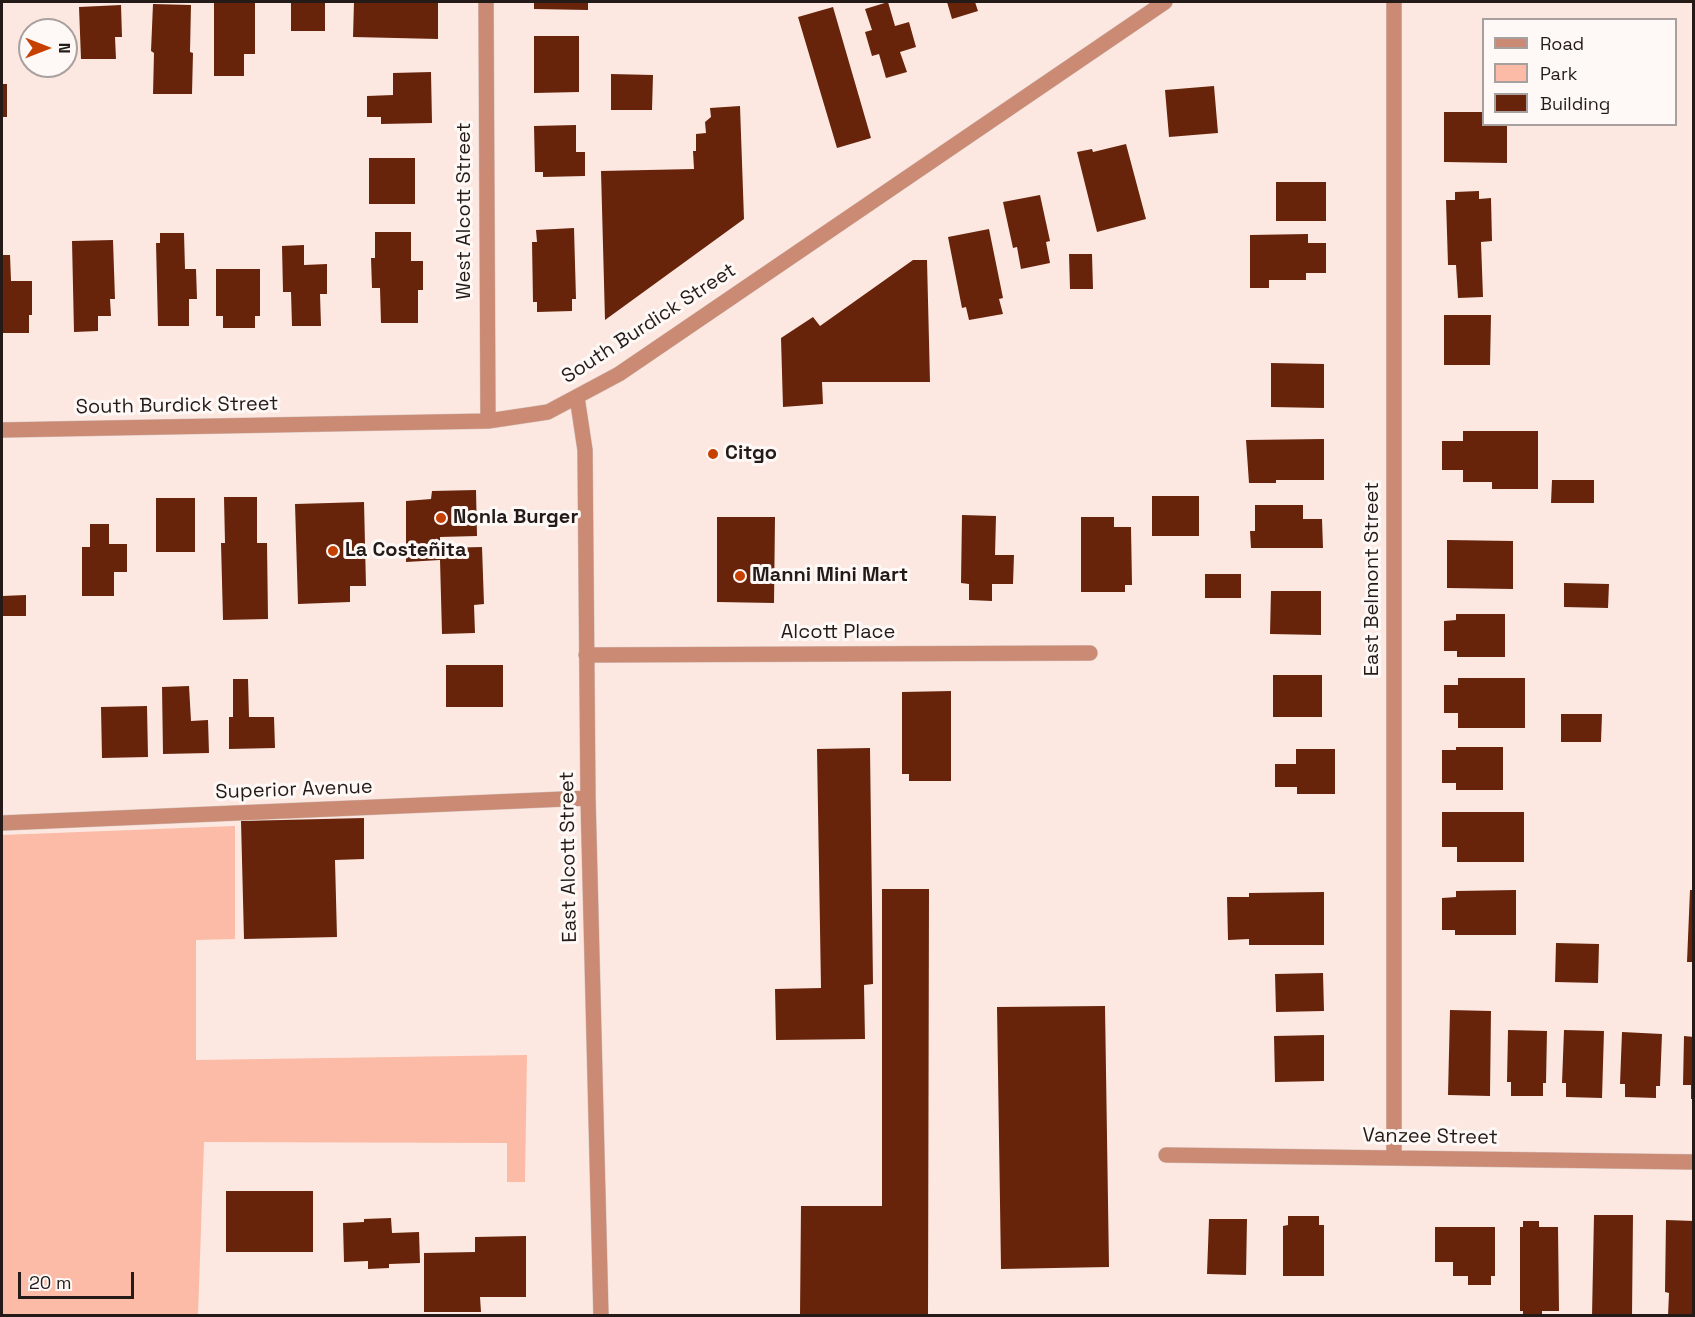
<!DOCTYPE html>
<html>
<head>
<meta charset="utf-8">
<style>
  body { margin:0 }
  #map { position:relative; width:1695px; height:1317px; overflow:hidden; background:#fce8e1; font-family:"Space Grotesk",sans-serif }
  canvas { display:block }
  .frame { position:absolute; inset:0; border:3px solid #241b18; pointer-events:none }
  .legend { position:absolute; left:1482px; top:18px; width:195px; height:108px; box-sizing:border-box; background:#fef9f7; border:2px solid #a7a09e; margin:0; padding:8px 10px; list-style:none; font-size:18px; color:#241b18 }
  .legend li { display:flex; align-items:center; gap:12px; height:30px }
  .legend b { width:30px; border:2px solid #a7a09e }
  .north { position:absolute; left:18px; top:18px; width:60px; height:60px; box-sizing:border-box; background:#fef9f7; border:2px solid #a7a09e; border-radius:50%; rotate:90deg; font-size:16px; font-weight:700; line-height:24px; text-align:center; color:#241b18 }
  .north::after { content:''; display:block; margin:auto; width:21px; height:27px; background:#c64000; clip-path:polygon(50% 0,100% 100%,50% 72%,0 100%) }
  .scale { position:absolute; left:18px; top:1272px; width:116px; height:27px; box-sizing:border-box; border:3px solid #241b18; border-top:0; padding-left:8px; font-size:18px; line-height:21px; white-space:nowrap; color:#241b18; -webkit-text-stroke:4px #fef9f7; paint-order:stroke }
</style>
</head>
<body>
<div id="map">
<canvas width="1695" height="1317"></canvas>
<div class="frame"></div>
<ul class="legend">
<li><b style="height:8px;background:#ca8a74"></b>Road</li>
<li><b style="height:16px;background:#fbbba6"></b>Park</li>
<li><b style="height:16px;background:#68240b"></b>Building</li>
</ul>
<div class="north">N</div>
<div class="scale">20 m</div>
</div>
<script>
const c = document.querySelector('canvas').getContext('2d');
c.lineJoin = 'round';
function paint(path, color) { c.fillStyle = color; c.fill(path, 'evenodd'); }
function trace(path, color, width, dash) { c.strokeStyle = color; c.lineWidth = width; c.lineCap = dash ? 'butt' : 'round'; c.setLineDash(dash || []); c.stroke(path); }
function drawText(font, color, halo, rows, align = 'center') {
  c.font = font + ' "Space Grotesk",sans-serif'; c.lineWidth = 6; c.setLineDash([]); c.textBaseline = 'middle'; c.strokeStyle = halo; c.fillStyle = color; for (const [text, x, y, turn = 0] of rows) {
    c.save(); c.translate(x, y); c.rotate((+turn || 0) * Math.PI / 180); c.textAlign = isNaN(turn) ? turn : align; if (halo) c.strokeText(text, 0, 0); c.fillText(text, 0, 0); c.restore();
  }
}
const green = new Path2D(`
  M235 826V939L196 940V1060L527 1055 525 1182H507V1143L204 1142 198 1315H2V835Z`);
const building = new Path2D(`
  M291 2H325V31H291Z
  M354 2H438V39L353 37Z
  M534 2H588V10L534 9Z
  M888 2 895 26 909 22 916 47 900 52 907 72 886 78 879 54 872 56 865 32 872 30 865 9Z
  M947 2H975L978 11 952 19Z
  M214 3H255V54H244V76H214Z
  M153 4 191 5 190 52 193 53 192 94H153L154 53 151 51Z
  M121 5 122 37H115L116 59H81L79 7Z
  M833 7 871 138 837 148 798 17Z
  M534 36H579V92L534 93Z
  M431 72 432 123 381 124V117H367V96L393 95V73Z
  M611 74 653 75 652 110H611Z
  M2 84H7V117H2Z
  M1214 86 1218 133 1169 137 1165 90Z
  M740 106 744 219 605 320 601 171 694 169 693 151H696V134L706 133 705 122 711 117 710 108Z
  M1444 112H1484V124H1507V163L1444 162Z
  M576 125V152H585V176L543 177V172H535L534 126Z
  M1126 144 1146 219 1097 232 1077 152 1092 149 1093 152Z
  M369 158H415V204H369Z
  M1276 182H1326V221H1276Z
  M1479 191V199L1491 198 1492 241 1481 242 1483 297 1458 298 1456 265H1448L1446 200H1455V192Z
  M1040 195 1050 241 1046 242 1050 263 1021 269 1017 247 1013 248 1003 202Z
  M574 228 576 299H572V311L537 312V302H533L532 242H537L536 230Z
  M989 229 1003 298 999 299 1003 314 969 320 966 307 962 308 948 237Z
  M375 232H411V261H423V290H418V323H381L380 288H372L371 258H375Z
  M160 233H184L185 269H196L197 299H189V326H158L156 243H160Z
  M1308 234V243H1326V273H1306V280H1269V288H1250V235Z
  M113 240 115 299H110L111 316H98V331L74 332 72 241Z
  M304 245V265L327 264V294H320L321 326H292L291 292H283L282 246Z
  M1069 254H1092L1093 289H1070Z
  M2 255H10L11 281H32V315H29V333H2Z
  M913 260H927L930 382H822L823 404 783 407 781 338 813 317 820 326Z
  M216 269H260V316H255V328H223V316H216Z
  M1444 315H1491L1490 365H1444Z
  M1271 363 1324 364V408L1271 407Z
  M1463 431H1538V489H1492V482H1463V470H1442V441H1463Z
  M1324 439V480H1276V483H1249L1246 440Z
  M1552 480H1594V503H1551Z
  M476 490 477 536 440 537V548L482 547 484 604 474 605 475 633 442 634 440 560 406 562V501L431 499 432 491Z
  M1152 496H1199V536H1152Z
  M224 497H257V543H267L268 619 223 620 221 543H225Z
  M156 498H195V552H156Z
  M364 502 366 586H350V602L298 604 295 504Z
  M1255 505H1303V519H1322L1323 548H1251L1250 531H1255Z
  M962 515 996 516 995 555H1014L1013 584H992V601L969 600V584L961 583Z
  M717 517H775L774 603 717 602Z
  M1081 517H1114V527H1131L1132 585H1125V592H1081Z
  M90 524H109V544H127V572H114V596H82V547H90Z
  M1447 540 1513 541V589L1447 588Z
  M1205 574H1241V598H1205Z
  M1564 583 1609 584 1608 608 1564 607Z
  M1271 591H1321V635L1270 634Z
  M26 595V616H2V596Z
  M1456 614H1505V657H1457V651H1444V621L1456 620Z
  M446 665H503V707H446Z
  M1273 675H1322V717H1273Z
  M1458 678H1525V728H1458V713H1444V685H1458Z
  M233 679H248L249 717H274L275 748 229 749V717H233Z
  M189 686 191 721 208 720 209 753 163 754 162 687Z
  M951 691V781H909V774H902V692Z
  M147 706 148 757 102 758 101 707Z
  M1561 714H1602L1601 742H1561Z
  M1456 747H1503V790H1456V783H1442V750H1456Z
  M870 748 873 984 864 985 865 1039 776 1040 775 989 821 988 817 749Z
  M1296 749H1335V794H1297V787H1275V764H1296Z
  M1442 812H1524V862H1457V847H1442Z
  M364 818V859L335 860 337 937 244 939 241 821Z
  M882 889H929L928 1316H800L801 1206H882Z
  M1516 890V935H1455V930H1442V898L1456 897V891Z
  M1690 890H1694V962H1687Z
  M1324 892V945H1249V939L1228 940 1227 897H1249V893Z
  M1556 943 1599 944 1598 983 1555 982Z
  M1323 973 1324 1011 1276 1012 1275 974Z
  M1105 1006 1109 1267 1001 1269 997 1007Z
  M1450 1010 1491 1011 1490 1096 1448 1095Z
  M1508 1030 1547 1031 1546 1083H1543V1096H1511V1082H1507Z
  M1564 1030 1604 1031 1602 1098 1566 1097V1083H1562Z
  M1622 1032 1662 1034 1660 1086H1656V1098L1625 1097V1084H1620Z
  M1324 1035V1081L1275 1082 1274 1036Z
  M1684 1036 1694 1037V1099H1691V1085H1683Z
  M226 1191H313V1252H226Z
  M1594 1215H1633L1632 1316H1592Z
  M1288 1216H1319V1225H1324V1276H1283V1226L1288 1225Z
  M391 1218 392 1233 419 1232 420 1263 389 1264V1268L368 1269V1261L344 1262 343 1223 364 1222V1219Z
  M1209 1219H1247L1246 1275 1207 1274Z
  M1666 1220 1694 1221V1316H1668L1669 1293 1665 1292Z
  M1523 1221H1539V1227H1558L1559 1311H1542V1316H1523V1311H1520V1227H1523Z
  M1435 1227H1495V1276H1491V1285H1468V1276H1453V1262H1435Z
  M526 1236V1297H480L481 1312H424V1253L475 1252V1237Z`);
const minor = new Path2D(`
  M486 2 488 421
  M577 397 585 450 588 798 601 1316
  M2 430 488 421 548 412 619 374 1165 2
  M586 655 1090 653
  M2 823 588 798
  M1166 1155 1694 1162
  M1394 1157V2`);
const markers = [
  [713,454,6,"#c64000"],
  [441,518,6,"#c64000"],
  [333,551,6,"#c64000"],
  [740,576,6,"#c64000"]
];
const streetNames = [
  ["West Alcott Street",465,211,-90],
  ["South Burdick Street",649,324,-33],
  ["South Burdick Street",177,406,-1],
  ["East Belmont Street",1373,579,-90],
  ["Alcott Place",838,633],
  ["Superior Avenue",294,790,-2],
  ["East Alcott Street",569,857,-91],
  ["Vanzee Street",1430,1137,1]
];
const poiNames = [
  ["Citgo",725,454],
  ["Nonla Burger",453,518],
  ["La Costeñita",345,551],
  ["Manni Mini Mart",752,576]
];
paint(green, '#fbbba6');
paint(building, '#68240b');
trace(minor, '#d5c3bd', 16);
trace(minor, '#ca8a74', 15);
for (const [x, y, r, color] of markers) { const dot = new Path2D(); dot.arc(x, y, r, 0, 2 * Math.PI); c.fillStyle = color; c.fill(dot); trace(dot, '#fef9f7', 2); }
drawText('20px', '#241b18', '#fef9f7', streetNames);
drawText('bold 20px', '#241b18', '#fef9f7', poiNames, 'left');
</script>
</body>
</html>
